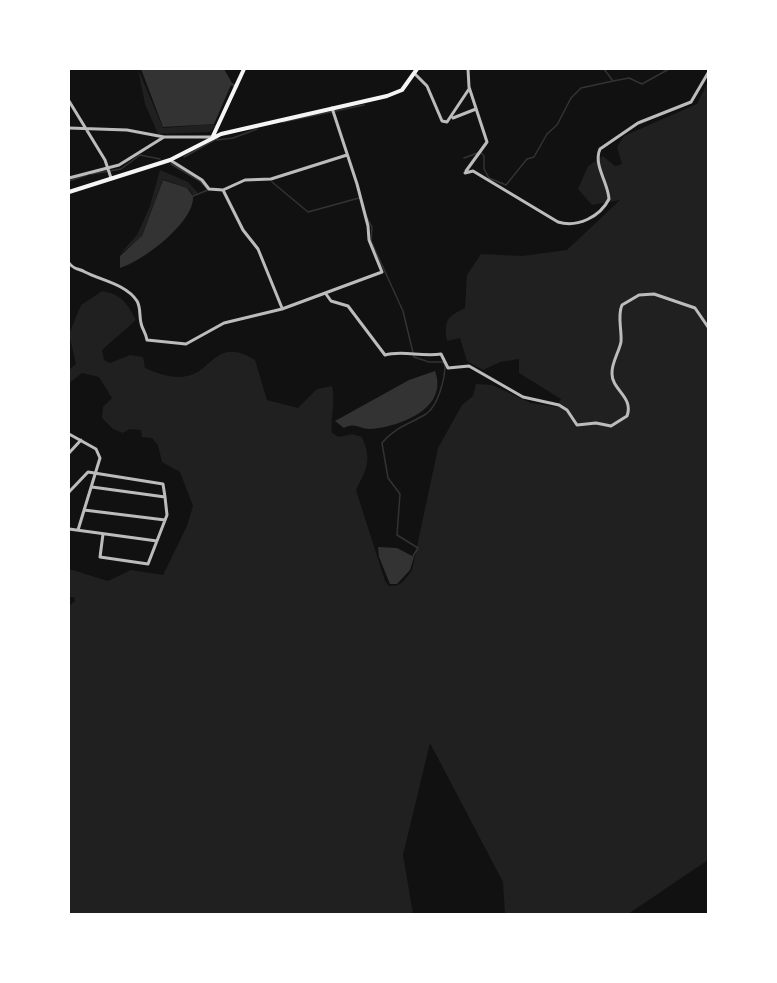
<!DOCTYPE html>
<html>
<head>
<meta charset="utf-8">
<style>
  body { margin:0 }
  #map { position:relative; width:777px; height:983px; overflow:hidden; background:#111; font-family:"Zilla Slab",serif }
  canvas { display:block }
  .frame { position:absolute; inset:0; border:70px solid #fff; pointer-events:none }
</style>
</head>
<body>
<div id="map">
<canvas width="777" height="983"></canvas>
<div class="frame"></div>
</div>
<script>
const c = document.querySelector('canvas').getContext('2d');
c.lineJoin = 'round';
function paint(path, color) { c.fillStyle = color; c.fill(path, 'evenodd'); }
function trace(path, color, width, dash) { c.strokeStyle = color; c.lineWidth = width; c.lineCap = dash ? 'butt' : 'round'; c.setLineDash(dash || []); c.stroke(path); }
const green = new Path2D(`
  M138 69 163 128 213 124 216 125 210 132 158 134 145 104Z
  M708 82V860L628 914H505L503 882 430 743 403 855 413 914H69V606L75 601 74 597H69V569L108 581 131 570 163 575 187 526 193 506 180 472 162 462 158 445 152 438 142 437 141 430 129 429 123 433 113 429 102 418 103 407 112 398 99 377 82 373 69 383V370L76 364 69 334 81 305 102 291C121 294 127 303 136 320L102 350 104 360 110 363 130 355 143 357 145 368C159 374 172 379 187 376 212 372 216 336 255 360L267 400 298 408 317 389 332 386C336 402 330 416 332 433L339 437 352 434 362 437C372 460 367 468 356 490L385 581 389 586C402 587 405 579 412 570L438 448 462 405 473 396 476 384 492 385 531 403 557 407 561 399 519 373V359L500 362 483 370 467 361 460 338 447 341C444 321 446 317 465 308L467 275 481 254 522 256 567 250 620 200 592 205 578 189 588 166 603 156 615 166 622 164 617 147 624 136 697 104Z
  M160 170 188 182 198 193 193 195 189 189 163 179 141 238 119 255 137 235 150 206Z`);
const water = new Path2D(`
  M141 69H224L232 83 239 86 237 89 231 85 214 124 163 127Z
  M163 180 187 188 193 196C195 222 143 261 120 268V256L142 236Z
  M435 371C449 409 399 427 370 429 359 429 355 422 344 428L335 421 409 380Z
  M378 547 397 548 414 557 410 570 397 584H390L379 557Z`);
const stream = new Path2D(`
  M604 69 613 81 629 78 642 84 669 69
  M283 122 364 105
  M217 140 233 138 257 129
  M184 157 218 138
  M464 158 480 152 484 156V169L489 178 506 185 527 159 534 157 547 134 557 125 571 98 581 88 613 81
  M171 164 200 181 208 190 193 196
  M91 174 121 169 140 155 160 159
  M69 181 87 175
  M272 182 308 212 359 198
  M366 216 372 227 371 241 403 311 414 357 429 362H443L445 365C445 379 438 406 426 414 410 424 395 427 382 443L388 478 400 494 397 535 418 548 413 556`);
const minor = new Path2D(`
  M414 73 427 86 442 121 447 122 469 89
  M69 101 105 160 111 178
  M453 118 476 109
  M69 128 127 130 164 137H213
  M170 160 202 180 209 189 223 190 245 180 271 179 347 155
  M466 171 487 142 469 87 468 69
  M465 173 473 171 558 222C577 228 600 217 609 199 608 182 593 165 600 149L638 123 691 102 708 73
  M69 178 119 165 164 137
  M223 190 243 230 258 249 282 308
  M69 263C74 270 78 268 85 272 100 280 126 284 137 301 141 308 139 315 141 323 142 329 146 333 147 340L186 344 224 323 282 309 382 272 369 240 368 226 357 184 332 108
  M326 294 331 301 348 306 385 355C401 350 422 357 441 354L448 368 469 366 523 397 559 405 567 410 577 425 596 423 611 426 627 416C634 397 612 390 612 374 611 364 619 352 621 342 622 329 617 316 622 305L639 295 654 294 695 308 708 327
  M69 434 96 449 100 458 78 530
  M69 453 81 440
  M92 487 165 497 167 515 148 564 100 557 103 534
  M69 492 88 472 163 484 165 497
  M84 510 165 520
  M69 529 157 541`);
const secondary = new Path2D(`
  M213 136 244 69
  M69 192 170 160 221 134 387 96 402 90 417 69`);
paint(green, '#202020');
paint(water, '#333');
trace(stream, '#333', 1.5);
trace(minor, '#bcbcbc', 3);
trace(secondary, '#f5f5f5', 4);
</script>
</body>
</html>
